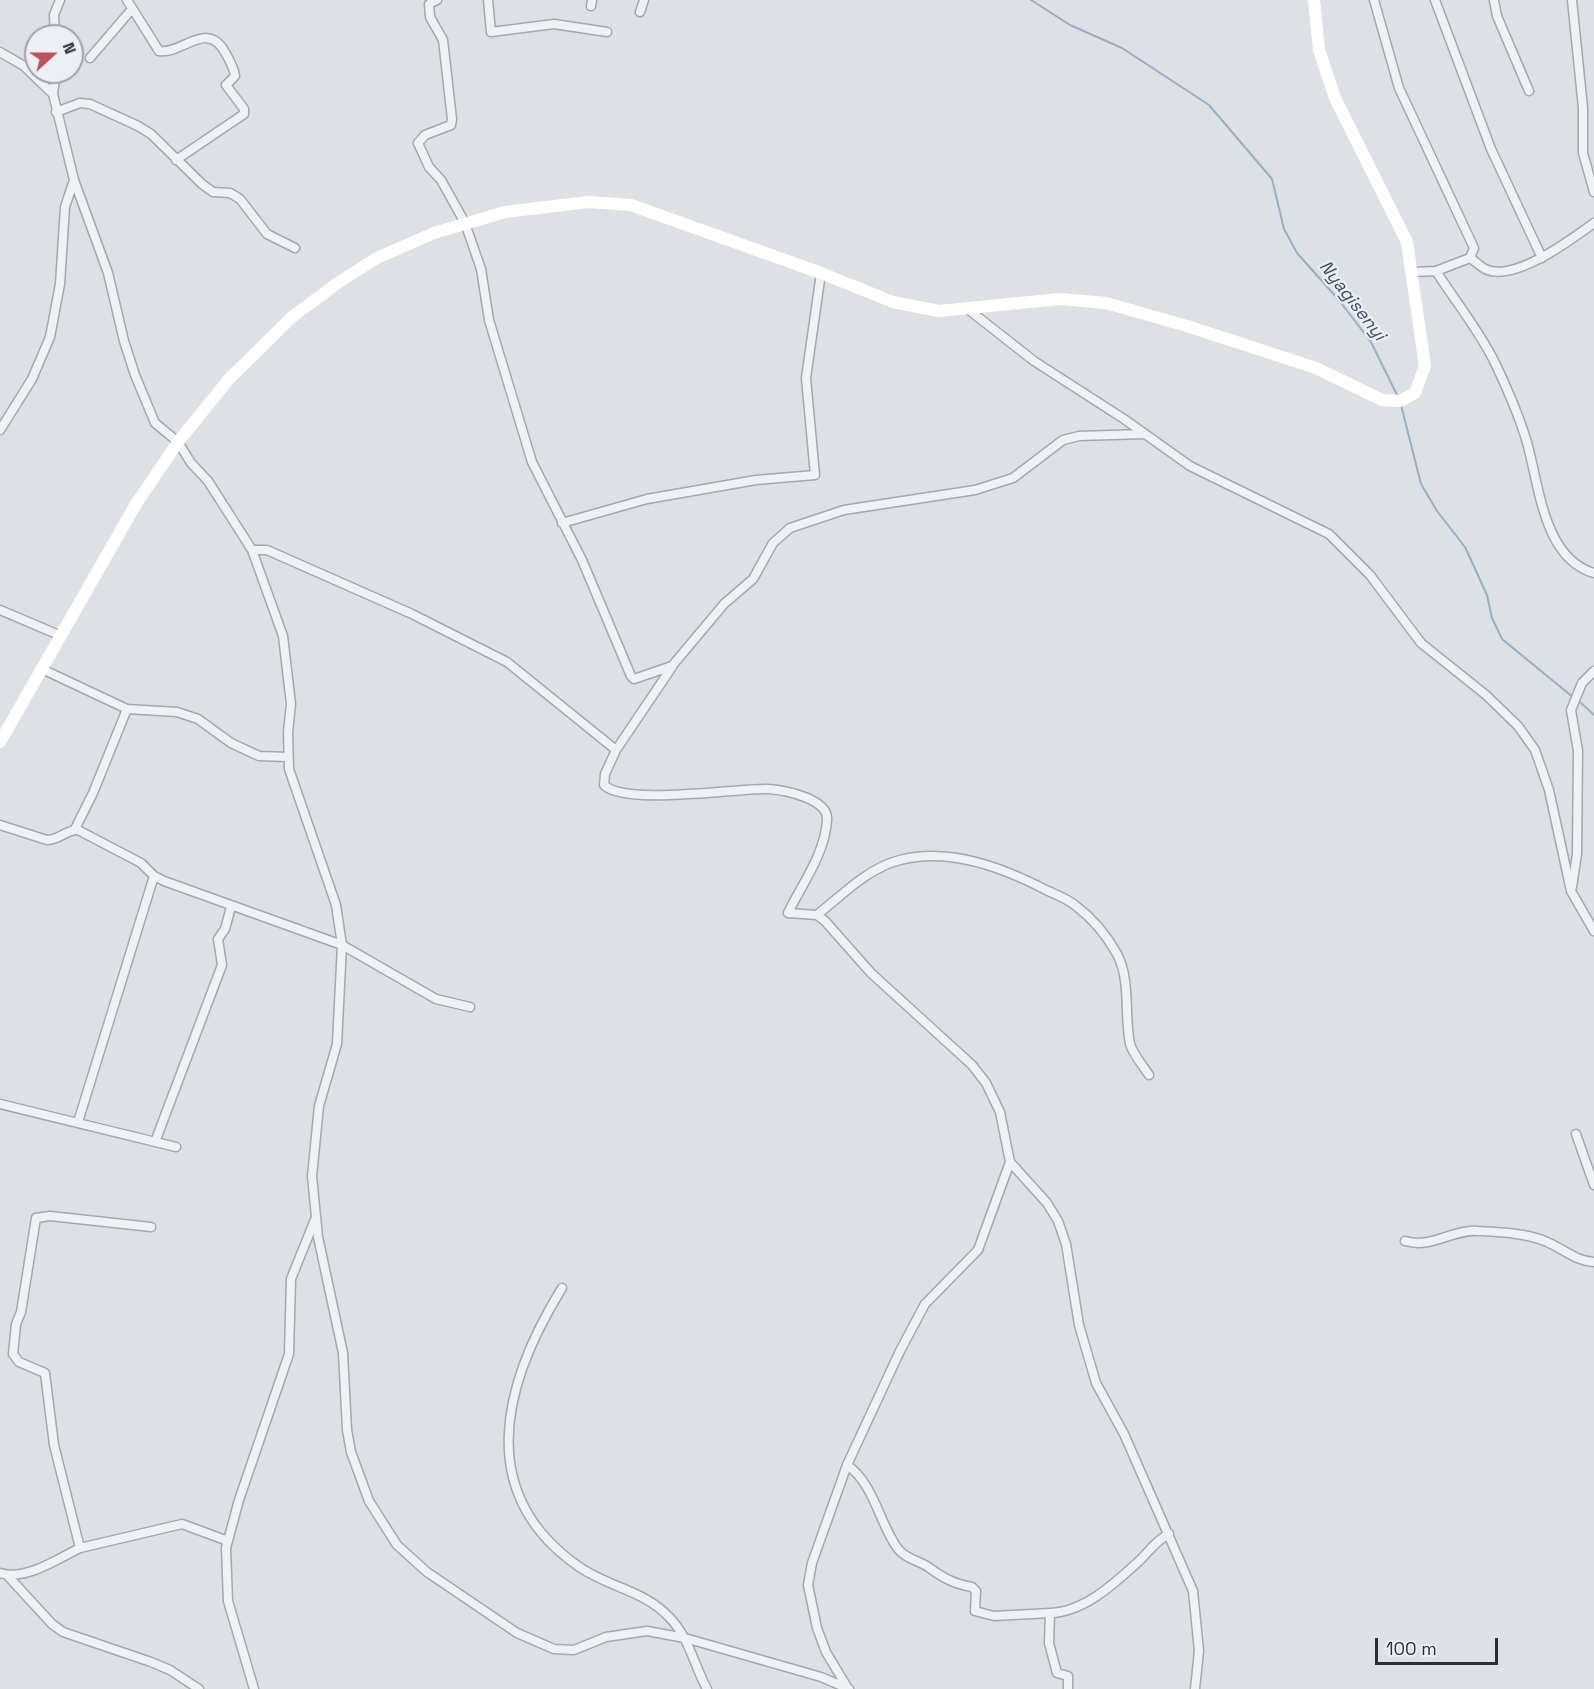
<!DOCTYPE html>
<html>
<head>
<meta charset="utf-8">
<style>
  body { margin:0 }
  #map { position:relative; width:1594px; height:1689px; overflow:hidden; background:#dde0e5; font-family:"Space Grotesk",sans-serif }
  canvas { display:block }
  .north { position:absolute; left:24px; top:24px; width:60px; height:60px; box-sizing:border-box; background:#eceff3; border:2px solid #9ea2a9; border-radius:50%; rotate:69deg; font-size:16px; font-weight:700; line-height:24px; text-align:center; color:#282e3a }
  .north::after { content:''; display:block; margin:auto; width:21px; height:27px; background:#be4f5e; clip-path:polygon(50% 0,100% 100%,50% 72%,0 100%) }
  .scale { position:absolute; left:1375px; top:1638px; width:123px; height:27px; box-sizing:border-box; border:3px solid #282e3a; border-top:0; padding-left:8px; font-size:18px; line-height:21px; white-space:nowrap; color:#282e3a; -webkit-text-stroke:4px #eceff3; paint-order:stroke }
</style>
</head>
<body>
<div id="map">
<canvas width="1594" height="1689"></canvas>
<div class="north">N</div>
<div class="scale">100 m</div>
</div>
<script>
const c = document.querySelector('canvas').getContext('2d');
c.lineJoin = 'round';
function trace(path, color, width, dash) { c.strokeStyle = color; c.lineWidth = width; c.lineCap = dash ? 'butt' : 'round'; c.setLineDash(dash || []); c.stroke(path); }
function drawText(font, color, halo, rows, align = 'center') {
  c.font = font + ' "Space Grotesk",sans-serif'; c.lineWidth = 4.5; c.setLineDash([]); c.textBaseline = 'middle'; c.strokeStyle = halo; c.fillStyle = color; for (const [text, x, y, turn = 0] of rows) {
    c.save(); c.translate(x, y); c.rotate((+turn || 0) * Math.PI / 180); c.textAlign = isNaN(turn) ? turn : align; if (halo) c.strokeText(text, 0, 0); c.fillText(text, 0, 0); c.restore();
  }
}
const stream = new Path2D(`
  M1031 0 1070 25 1122 48 1209 105 1272 179 1284 229 1297 253 1338 299 1371 342 1398 397
  M1401 405 1421 484 1437 511 1465 547 1487 595 1492 618 1502 639 1574 698
  M1579 701 1594 715`);
const street = new Path2D(`
  M127 0 159 51C182 55 208 18 226 54 230 61 234 68 235 76L226 85 244 109V114L176 160
  M437 0 429 4 430 17 443 40 452 119 451 125 425 135 418 143 429 167 441 180 465 223 481 269 489 320 532 462 582 560 631 676 634 679 672 666 724 604 753 579 773 543 790 528 844 510 975 490 1013 478 1063 440 1079 436 1144 434
  M488 0 491 32 554 24 607 32
  M1374 0 1399 88 1474 248 1470 258 1436 271 1413 272
  M1435 0 1491 149 1542 258
  M1494 0 1497 16 1529 91
  M1572 0 1583 108V153L1594 192
  M591 6 592 0
  M640 12 644 0
  M55 36 54 15 60 0
  M0 52 24 66 53 94 74 180 65 207 60 284 50 337 32 379 0 430
  M90 58 132 9
  M53 94 56 72
  M56 112 80 103 90 104 138 126 151 134 202 184 213 192 230 193 240 199 267 234 295 248
  M74 180 108 273 124 341 135 375 155 423 178 442 191 463 208 481 252 550 283 636 291 704 288 732 289 769 336 905 342 945 337 1044 319 1106 312 1176 318 1237 343 1353 347 1430 351 1452 369 1501 397 1545 427 1572 517 1633 554 1649 574 1650 606 1637 647 1631 685 1638 821 1677 849 1689
  M1470 258C1475 261 1480 266 1485 269 1514 283 1572 239 1594 223
  M1436 271C1455 301 1479 330 1495 363 1506 386 1517 411 1525 436 1539 478 1541 558 1594 573
  M969 310 1034 361 1124 419 1190 466 1329 534 1370 575 1421 643 1486 695 1518 726 1535 750 1549 790 1571 891 1594 931
  M562 523 647 499 756 480 815 475 806 378 821 273
  M252 550H267L412 614 507 662 616 750 605 774 604 785C626 806 735 788 768 789 785 790 829 799 827 820 825 854 802 884 788 913L817 915 825 921 871 973 972 1065 986 1083 1000 1112 1010 1162 978 1250 925 1304 900 1351 847 1465 812 1563 808 1585 817 1628 826 1652 847 1687
  M0 610 59 635
  M42 669 127 709 177 712 198 719 231 743 259 756 288 757
  M616 750 672 667
  M0 825 47 840C60 840 67 829 78 830L141 863 154 876 164 881 342 945 436 999 470 1007
  M75 829 93 793 127 709
  M1572 887 1577 854 1578 751 1571 710 1582 683 1594 671
  M817 915C842 895 868 868 900 860 950 847 1004 868 1048 891 1057 895 1068 899 1076 906 1092 918 1107 936 1117 954 1131 980 1124 1015 1130 1044 1133 1054 1143 1066 1149 1075
  M0 1104 176 1147
  M78 1122 154 876
  M1576 1134 1594 1185
  M155 1142 222 965 218 939 225 929 231 907
  M1010 1162 1047 1203 1058 1221 1066 1244 1079 1325 1096 1383 1124 1434 1193 1591 1199 1651 1195 1689
  M1405 1241C1432 1249 1452 1229 1478 1231 1499 1232 1528 1233 1547 1242 1564 1249 1575 1261 1594 1262
  M562 1288C504 1382 473 1492 578 1566 607 1587 644 1590 669 1617 689 1637 694 1665 707 1689
  M847 1465C875 1484 880 1527 899 1550 907 1560 922 1561 931 1569 945 1579 955 1584 972 1587L976 1591 975 1611 994 1616 1050 1613 1049 1643 1057 1673 1068 1676V1689
  M80 1548 182 1524 228 1541
  M0 1573C26 1581 57 1559 80 1548L54 1445 45 1373 19 1362 13 1354 16 1324 21 1312 36 1218 50 1216 151 1227
  M7 1575 52 1624 63 1632 151 1662 170 1670 199 1689
  M1050 1613C1084 1612 1114 1584 1138 1562 1148 1553 1156 1540 1169 1534
  M254 1689 228 1601 226 1548 239 1500 289 1354 291 1279 316 1217`);
const secondary = new Path2D(`
  M0 742 136 504 178 442 229 379 292 317 339 282 377 258 434 233 505 212 588 202 631 205 821 273 893 302 939 311 1060 299 1106 303 1187 326 1316 368 1382 400 1400 401 1415 393 1425 366 1407 242 1335 98 1319 50 1314 0`);
const waterNames = [
  ["Nyagisenyi",1352,301,52]
];
trace(stream, '#9cadc2', 2);
trace(street, '#a3a7ae', 11);
trace(street, '#eff1f4', 8);
trace(secondary, '#fff', 12);
drawText('italic 18px', '#374d69', '#eceff3', waterNames);
</script>
</body>
</html>
